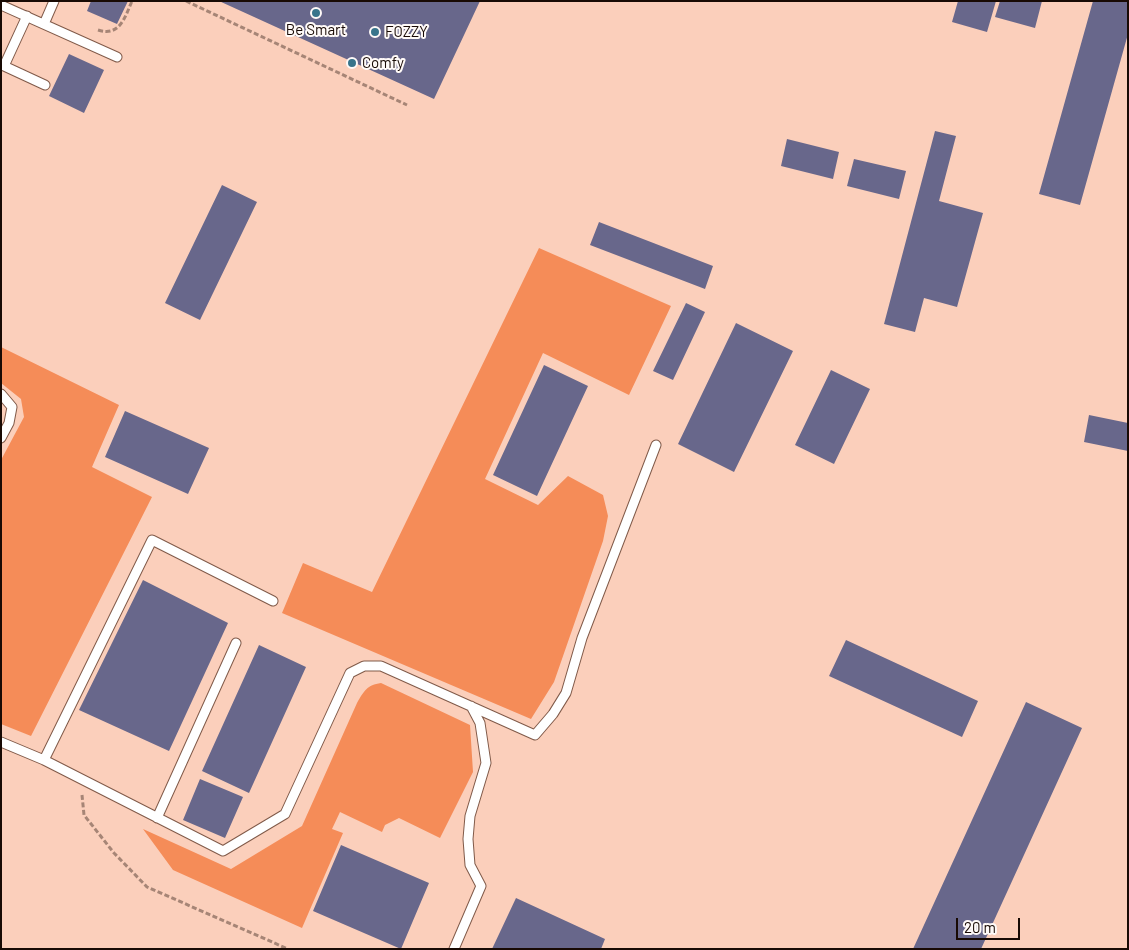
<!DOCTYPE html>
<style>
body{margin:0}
#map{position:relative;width:1129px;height:950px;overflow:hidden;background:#fbcfbb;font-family:Barlow,sans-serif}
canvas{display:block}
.frame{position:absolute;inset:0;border:2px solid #180a04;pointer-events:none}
.scale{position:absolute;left:956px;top:918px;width:64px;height:22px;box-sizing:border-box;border:2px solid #180a04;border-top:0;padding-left:6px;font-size:15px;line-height:18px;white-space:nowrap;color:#180a04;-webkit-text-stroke:4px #fffaf8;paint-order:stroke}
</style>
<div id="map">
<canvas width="1129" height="950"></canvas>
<div class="frame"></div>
<div class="scale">20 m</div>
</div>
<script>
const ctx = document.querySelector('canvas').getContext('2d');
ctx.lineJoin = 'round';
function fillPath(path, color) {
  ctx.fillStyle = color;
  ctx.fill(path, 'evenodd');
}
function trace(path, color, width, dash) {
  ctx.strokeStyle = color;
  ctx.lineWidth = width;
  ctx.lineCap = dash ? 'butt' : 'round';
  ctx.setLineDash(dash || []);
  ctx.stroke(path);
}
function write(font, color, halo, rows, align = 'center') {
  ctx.font = font + ' Barlow,sans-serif';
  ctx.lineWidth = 4;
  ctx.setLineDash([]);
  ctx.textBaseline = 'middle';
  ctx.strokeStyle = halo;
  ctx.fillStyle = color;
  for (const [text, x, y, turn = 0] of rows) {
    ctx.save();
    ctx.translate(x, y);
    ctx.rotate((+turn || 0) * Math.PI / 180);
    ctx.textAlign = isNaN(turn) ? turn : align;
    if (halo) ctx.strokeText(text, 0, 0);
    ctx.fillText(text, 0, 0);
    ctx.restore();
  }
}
fillPath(new Path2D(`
 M539,248L671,306L629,395L543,353L485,479L538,505L568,476L603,495L608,516L603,541L554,682L531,719L282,613L303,563L372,592Z
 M1,347L119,405L92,467L152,497L31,736L1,724V460L24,417L21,399L1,383Z
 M381,683L470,725L473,772L440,838L399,818L385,825L382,832L340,812L332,829L343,833L302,928L173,870L143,829L231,869L302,826L357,703C364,691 367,685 381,683Z`), '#f58c58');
fillPath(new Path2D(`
 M91,1H128L117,24L87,11Z
 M219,1H480L434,99Z
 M958,1H996L987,32L952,22Z
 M1000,1H1042L1035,28L995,17Z
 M1093,1H1128V34L1080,205L1039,194Z
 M69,54L104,70L84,113L49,96Z
 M935,131L956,136L939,201L983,213L957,307L924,298L915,332L884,324Z
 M787,139L839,152L833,179L781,166Z
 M854,159L906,171L899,199L847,186Z
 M222,185L257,202L200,320L165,303Z
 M599,222L713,266L705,289L590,245Z
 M686,303L705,312L673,380L653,371Z
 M736,323L793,351L734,472L678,444Z
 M544,365L588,386L537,496L493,475Z
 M831,370L870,389L834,464L795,445Z
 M125,411L209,448L188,494L105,457Z
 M1089,415L1128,423V451L1084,442Z
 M143,580L228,623L169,751L79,710Z
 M846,640L978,701L962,737L829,676Z
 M259,645L306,667L249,793L202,771Z
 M1026,702L1082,728L981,949H913Z
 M200,779L243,797L225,838L183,820Z
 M341,845L429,883L401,949L313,911Z
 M516,898L605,939L601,949H492Z`), '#68678b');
const lane = new Path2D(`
 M1,5L117,57
 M27,16L4,66L45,85
 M44,24L54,1
 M1,394L12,407L9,423L1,438
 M1,742L44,760L223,851L285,814L350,673L364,666H381L535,735L553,714L566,693L582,638L656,445
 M44,760L152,540L273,601
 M157,818L236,643
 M454,949L481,886L470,865L468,839L470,816L486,763L480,723L471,706`);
trace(lane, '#805a49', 11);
trace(new Path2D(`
 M186,1L407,105
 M98,30C120,37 125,17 132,1
 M82,795L84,815L114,853L147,887L288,949`), '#a68576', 3, [5, 2.5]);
trace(lane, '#fff', 9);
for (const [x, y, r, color] of [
 [316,13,5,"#38748b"],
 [375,32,5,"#38748b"],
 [352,63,5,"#38748b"]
]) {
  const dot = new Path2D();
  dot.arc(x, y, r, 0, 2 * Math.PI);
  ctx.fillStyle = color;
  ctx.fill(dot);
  trace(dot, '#fffaf8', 2);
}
write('15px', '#180a04', '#fffaf8', [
 ["Be Smart",316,30,"center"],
 ["FOZZY",385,32],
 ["Comfy",362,63]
], 'left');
</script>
